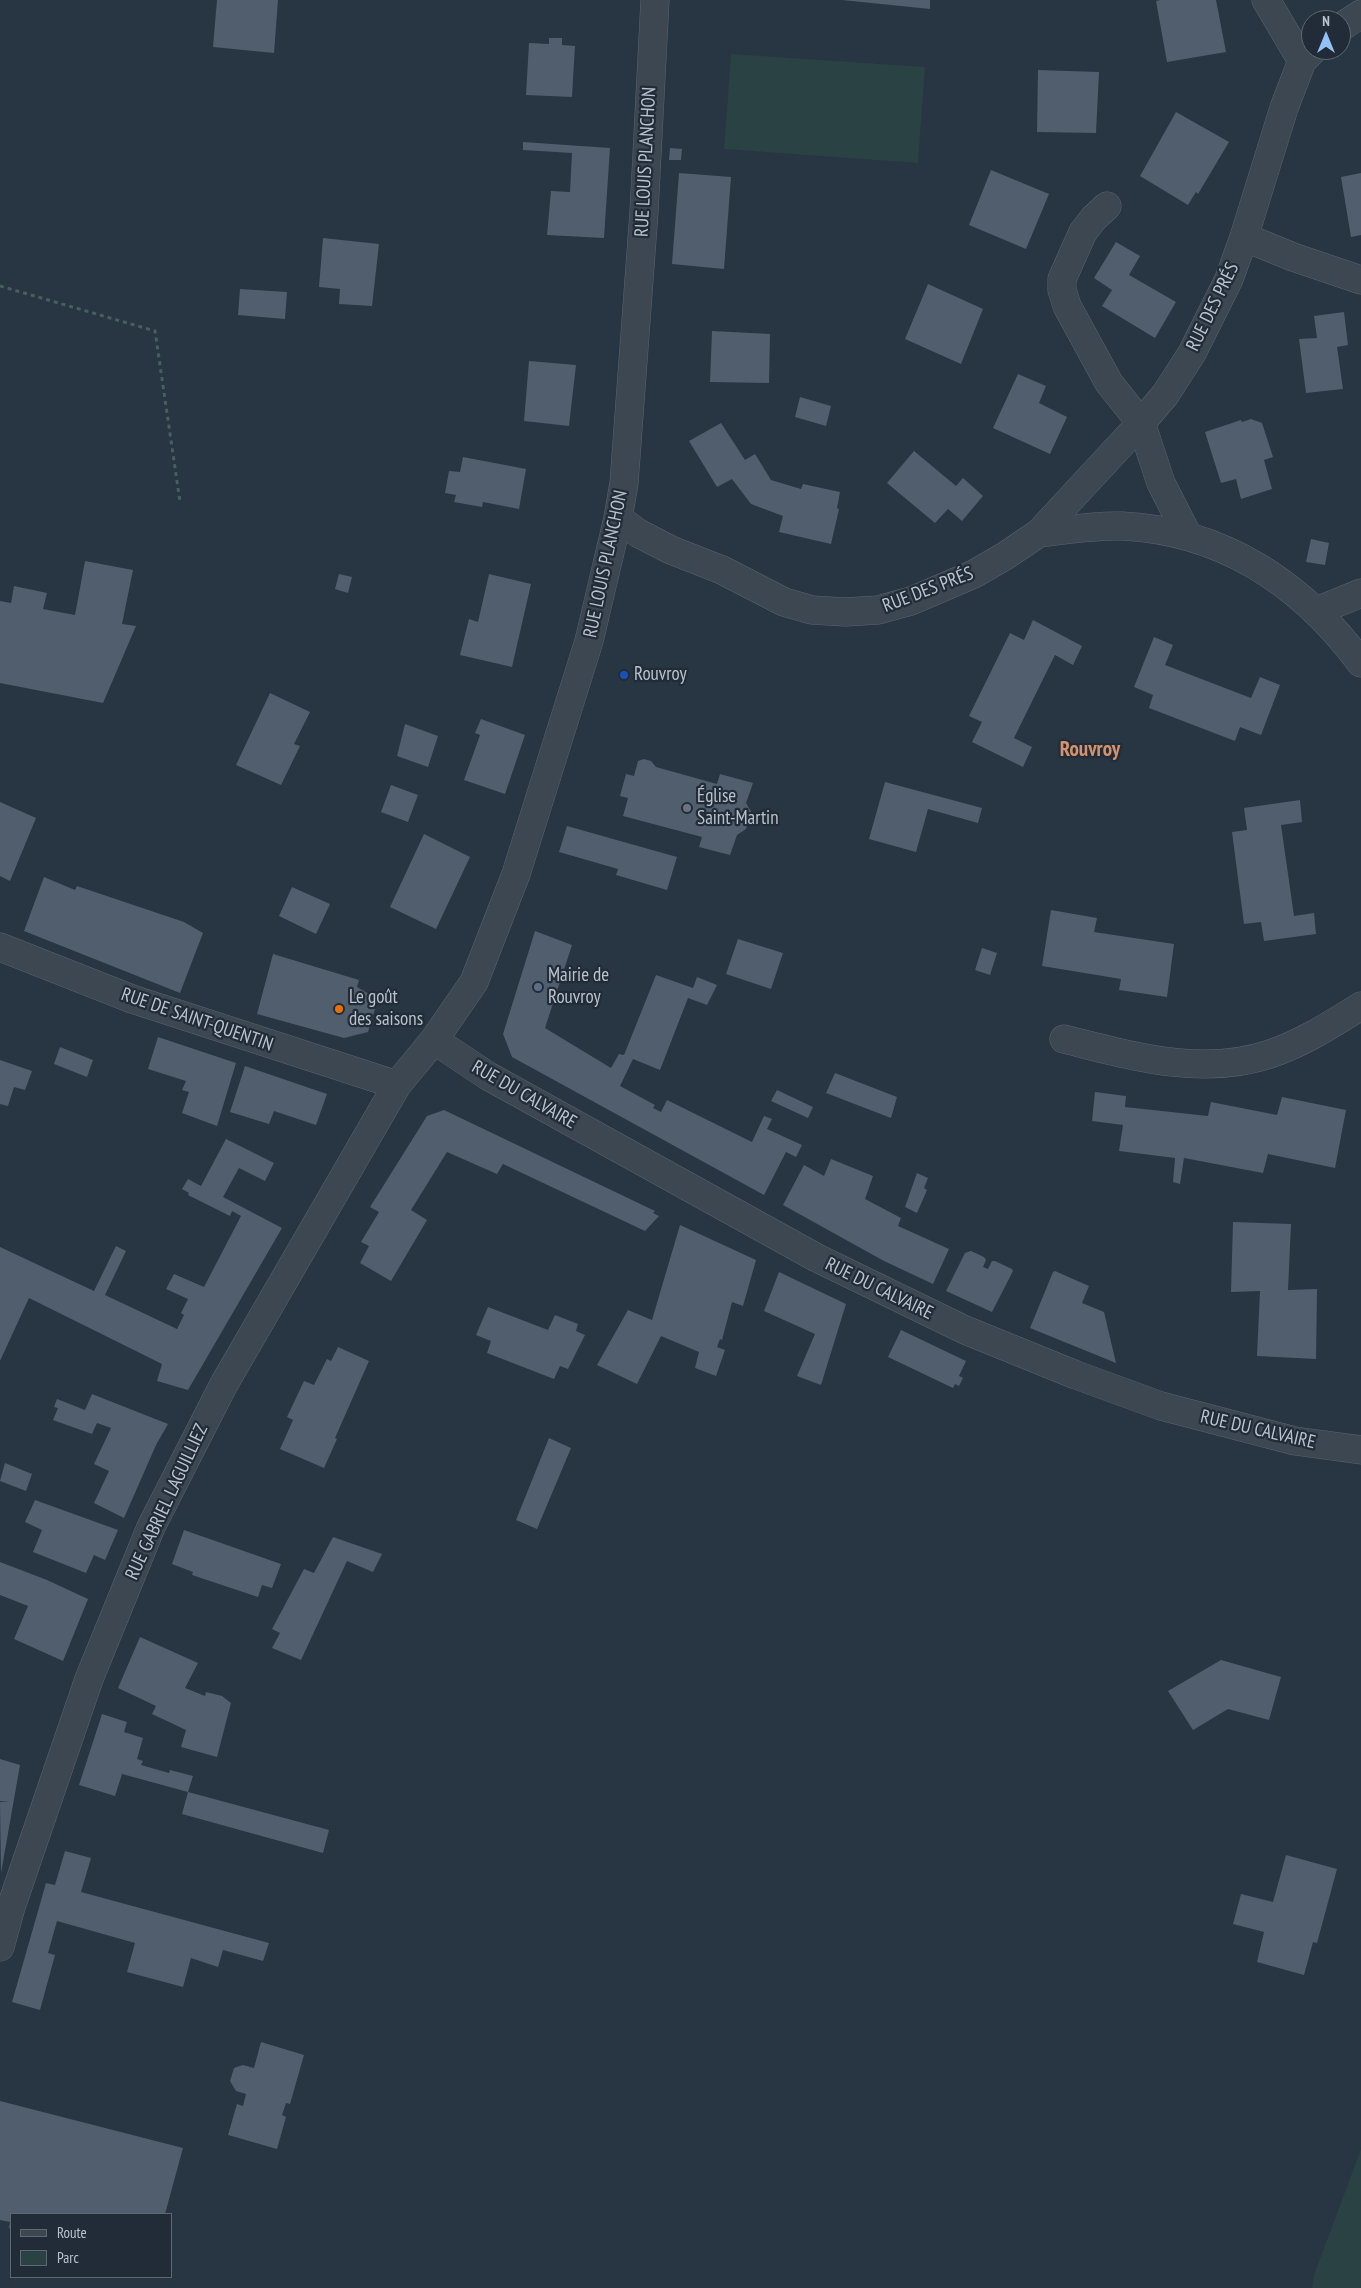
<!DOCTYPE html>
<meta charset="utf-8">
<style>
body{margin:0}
#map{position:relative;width:1361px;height:2288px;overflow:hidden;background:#283542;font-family:"PT Sans Narrow",sans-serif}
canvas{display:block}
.legend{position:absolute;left:10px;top:2213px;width:162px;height:65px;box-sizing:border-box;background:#212c38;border:1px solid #5e6873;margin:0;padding:6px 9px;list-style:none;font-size:15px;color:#b9c2cc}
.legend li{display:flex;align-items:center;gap:10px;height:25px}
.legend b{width:25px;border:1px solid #5e6873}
.north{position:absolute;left:1301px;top:10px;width:50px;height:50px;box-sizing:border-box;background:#212c38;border:1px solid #5e6873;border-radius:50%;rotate:0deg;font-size:14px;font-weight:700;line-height:20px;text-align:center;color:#b9c2cc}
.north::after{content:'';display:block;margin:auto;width:18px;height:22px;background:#95c0f6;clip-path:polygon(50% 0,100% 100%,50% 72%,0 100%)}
</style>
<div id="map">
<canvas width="1361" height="2288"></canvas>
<ul class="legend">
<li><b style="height:6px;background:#3c4752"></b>Route</li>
<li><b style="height:14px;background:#2a4243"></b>Parc</li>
</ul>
<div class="north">N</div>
</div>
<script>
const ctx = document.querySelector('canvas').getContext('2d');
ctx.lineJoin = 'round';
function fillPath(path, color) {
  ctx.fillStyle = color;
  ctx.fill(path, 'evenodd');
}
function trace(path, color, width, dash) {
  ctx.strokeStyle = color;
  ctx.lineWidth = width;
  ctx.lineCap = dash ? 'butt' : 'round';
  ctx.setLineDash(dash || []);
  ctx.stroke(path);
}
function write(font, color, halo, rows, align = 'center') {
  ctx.font = font + ' "PT Sans Narrow",sans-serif';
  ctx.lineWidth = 4.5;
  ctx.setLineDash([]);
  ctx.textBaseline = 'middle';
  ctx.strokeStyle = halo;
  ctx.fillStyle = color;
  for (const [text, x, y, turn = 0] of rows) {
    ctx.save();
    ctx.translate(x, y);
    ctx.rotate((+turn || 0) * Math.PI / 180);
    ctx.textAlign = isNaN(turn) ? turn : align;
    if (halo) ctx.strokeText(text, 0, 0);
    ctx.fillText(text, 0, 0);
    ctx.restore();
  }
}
fillPath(new Path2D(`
 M731,54L925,67L918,163L724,149Z
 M1361,2149V2288H1312L1314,2275Z`), '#2a4243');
fillPath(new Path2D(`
 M217,0H278L274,53L213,47Z
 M842,0H930V9Z
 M1161,0H1216L1226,52L1167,62L1156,1Z
 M549,38H562V45L575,46L572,97L526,95L529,43L549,44Z
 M1038,70L1099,72L1096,133L1037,132Z
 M1176,112L1229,142L1198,194L1196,192L1188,205L1140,176Z
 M523,142L610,148L604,238L547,235L551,191L570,192L572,153L523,150Z
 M670,148L682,149L681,160H669Z
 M991,170L1049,194L1026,249L969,225Z
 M679,173L731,177L724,269L672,264Z
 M1361,173V235L1351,237L1341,177Z
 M323,238L379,244L372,306L339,304L340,289L319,287Z
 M1116,242L1140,256L1129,275L1176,302L1155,338L1102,306L1112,290L1094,278Z
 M928,284L983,309L961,364L905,339Z
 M240,289L287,292L285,319L238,315Z
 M1344,312L1348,345L1337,347L1343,389L1306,393L1299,339L1317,338L1314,316Z
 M712,331L770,334L769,383L710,382Z
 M529,361L576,365L569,426L524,421Z
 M1018,374L1046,386L1039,403L1067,417L1050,454L993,428Z
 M800,397L831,406L826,426L795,417Z
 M1251,419L1262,423L1273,457L1264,460L1272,489L1241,499L1236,479L1221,483L1205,432L1241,420L1242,422Z
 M721,423L745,460L755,454L771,480L801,489L803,484L840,492L837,508L839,509L831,544L779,532L783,516L751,504L732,479L717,487L689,441Z
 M914,451L956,486L963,478L983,496L962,521L948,509L935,523L887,483Z
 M463,457L526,469L519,509L483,502L482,507L454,502L456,495L445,493L449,471L460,472Z
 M1311,539L1329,543L1325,565L1306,562Z
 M85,561L133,570L122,624L136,626L103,703L0,683V601L11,603L14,586L47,593L43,609L75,615Z
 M339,574L352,577L348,593L335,589Z
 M489,574L531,584L512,667L460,655L469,619L478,622Z
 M1033,620L1082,646L1073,665L1055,655L1014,738L1032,747L1023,767L972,742L982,722L969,716L1010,633L1024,640Z
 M1154,637L1173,645L1165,665L1251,698L1260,677L1280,685L1261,735L1240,727L1235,741L1149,708L1153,695L1134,687Z
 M270,693L310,712L294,744L300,746L281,785L236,765Z
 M481,719L525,735L505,794L464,780L480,735L475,733Z
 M405,724L438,736L428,767L397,756Z
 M644,759L651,761L656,767L717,784L720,774L753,783L746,803L752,813L746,829L737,835L730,855L699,847L702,837L623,816L628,798L620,796L626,774L634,776L638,761Z
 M885,782L982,808L978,823L928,809L916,852L869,839Z
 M391,785L418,795L408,822L381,812Z
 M1300,800L1302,822L1281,825L1294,916L1314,913L1316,934L1264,941L1261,922L1244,924L1232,832L1247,830L1244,808Z
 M0,802L36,818L10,881L0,876Z
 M567,826L677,857L667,890L616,875L618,869L559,852Z
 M424,834L470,857L436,929L390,907Z
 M44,877L75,890L77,886L184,922L203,933L180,993L24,931Z
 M292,887L330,904L316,934L279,916Z
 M1051,910L1097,918L1094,932L1174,944L1167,997L1119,990L1121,979L1042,966Z
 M535,931L572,945L545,1028L611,1068L619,1054L624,1055L656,975L693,988L697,977L717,985L707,1005L688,998L660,1070L633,1059L620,1086L655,1105L653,1108L661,1112L667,1100L752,1142L764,1116L772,1119L767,1129L802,1145L796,1157L786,1152L764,1195L512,1057L503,1034Z
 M738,939L783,953L771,989L726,974Z
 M982,948L997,953L990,975L975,970Z
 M273,954L359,980L357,987L378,999L368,1032L344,1038L257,1014Z
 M158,1037L236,1063L217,1126L182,1113L189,1092L182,1090L186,1081L148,1069Z
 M60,1047L93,1060L87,1077L54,1064Z
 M0,1060L32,1071L25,1090L14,1087L8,1106L0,1104Z
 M245,1066L327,1094L316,1125L274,1111L269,1124L230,1112Z
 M835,1073L897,1097L891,1118L826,1093Z
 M777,1090L813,1107L808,1118L771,1101Z
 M1095,1092L1126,1096L1125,1107L1208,1116L1211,1102L1277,1115L1282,1097L1346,1110L1335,1168L1268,1154L1263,1173L1184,1158L1180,1184L1173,1182L1175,1158L1119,1151L1123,1125L1092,1121Z
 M444,1110L655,1211L653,1213L659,1216L645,1231L503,1164L497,1174L447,1152L411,1210L427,1220L391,1281L360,1263L369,1246L361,1242L379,1212L370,1207L427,1116Z
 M226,1139L274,1163L265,1181L239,1168L223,1197L282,1228L188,1390L157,1381L162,1364L29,1298L0,1361V1247L94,1291L116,1246L126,1251L105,1295L177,1329L184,1315L181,1313L188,1299L166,1289L174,1274L204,1287L241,1216L232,1211L230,1216L188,1195L189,1193L182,1189L188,1179L201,1186Z
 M831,1159L873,1176L865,1199L901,1218L898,1226L949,1249L933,1284L884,1261L783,1205L804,1165L824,1176Z
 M917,1173L928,1178L924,1188L927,1190L917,1213L905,1207Z
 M1233,1222L1291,1224L1288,1290L1317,1289L1316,1359L1257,1356L1260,1291L1231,1292Z
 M680,1225L756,1260L743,1306L732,1302L722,1340L720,1339L717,1347L725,1350L716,1376L695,1368L699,1352L661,1336L637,1384L597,1365L628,1310L652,1320Z
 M971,1251L984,1257L986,1260L983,1267L988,1269L992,1261H995L1012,1269L1013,1271L992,1312L946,1291L965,1253Z
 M1055,1271L1089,1286L1082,1303L1104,1312L1116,1363L1030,1328L1053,1272Z
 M779,1272L846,1304L821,1385L797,1376L815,1334L764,1311Z
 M488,1307L548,1330L555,1315L578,1324L576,1331L585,1335L568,1369L560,1366L554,1379L487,1353L491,1341L476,1335Z
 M901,1330L966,1361L959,1376L963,1378L959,1386L955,1384L953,1388L888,1357Z
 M338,1347L369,1361L335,1438L337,1439L324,1468L280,1449L293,1420L287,1417L304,1381L314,1385L327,1359L331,1361Z
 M92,1394L168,1424L156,1445L124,1518L94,1503L109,1471L94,1464L111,1428L97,1423L92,1434L53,1420L58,1408L54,1407L57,1399L85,1410Z
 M549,1438L571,1448L537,1529L516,1520Z
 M5,1463L32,1474L26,1491L0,1481Z
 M35,1500L118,1530L105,1560L94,1555L86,1573L33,1552L42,1530L25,1522Z
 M184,1530L281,1564L272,1588L262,1585L258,1597L192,1575L193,1572L172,1564Z
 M333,1537L382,1554L373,1572L347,1561L301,1660L272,1648L280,1633L272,1629L304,1569L314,1573Z
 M0,1562L47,1580L88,1599L63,1661L14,1639L28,1606L0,1595Z
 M140,1637L198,1663L185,1688L205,1696L206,1692L222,1696L231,1703L217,1757L181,1747L186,1730L152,1714L156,1706L118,1688Z
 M1221,1660L1281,1677L1269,1720L1228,1709L1193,1730L1168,1691Z
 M102,1714L127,1722L124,1732L143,1738L137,1759L143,1761L141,1765L169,1773L170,1770L193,1776L188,1792L122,1774L115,1796L79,1785Z
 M0,1759L20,1765L1,1873L0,1802H9L0,1801Z
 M188,1792L329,1830L323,1853L182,1814Z
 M65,1851L91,1858L81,1892L269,1943L263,1961L223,1950L218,1967L191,1958L183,1987L127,1972L135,1943L57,1921L48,1953L55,1955L40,2010L12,2002L46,1883L55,1885Z
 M1286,1855L1337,1869L1317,1943L1313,1942L1304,1975L1257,1962L1264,1932L1233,1924L1241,1894L1273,1902Z
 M261,2042L304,2055L290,2104L286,2103L282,2115L286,2117L277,2149L228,2135L237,2104L243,2106L246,2094L236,2091L230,2081L234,2068L243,2065L254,2068Z
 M0,2101L183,2148L165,2214H11V2229L9,2228L10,2222L0,2220Z`), '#515e6d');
const minor = new Path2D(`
 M1266,0L1302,61
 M1341,27L1361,14
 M1107,206L1094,218L1083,232L1062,279V290L1067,306L1109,383L1141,423L1161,483L1188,536
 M1244,237L1293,257L1361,280
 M618,518L638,533L671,550L722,570L784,602L812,610L845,612L878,610L911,601L974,574L1005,556L1039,533L1141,423L1165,395L1192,353L1229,279L1244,237L1284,108L1302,61L1313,50
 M1039,533C1066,530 1094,525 1122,526C1223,531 1302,584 1361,663
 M1317,611L1361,593
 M0,947L132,999L397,1085
 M1064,1039C1132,1056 1202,1077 1270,1054C1303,1043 1332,1024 1361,1006
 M434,1040L488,1076L817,1258L965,1330L1076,1375L1161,1406L1295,1441L1361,1450
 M0,1947L11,1907L89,1679L151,1527L224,1384L397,1085L434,1040L474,982L516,874L589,641L618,518L624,483L644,212L655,0`);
trace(minor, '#5a6570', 29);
trace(new Path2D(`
 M0,286L155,331L180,502`), '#485f60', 3, [4, 4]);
trace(minor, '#3c4752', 28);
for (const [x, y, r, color] of [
 [624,675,5,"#1a4fb4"],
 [687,808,5,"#6b7280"],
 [538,987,5,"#5c6f8a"],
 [339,1009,5,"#e8710a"]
]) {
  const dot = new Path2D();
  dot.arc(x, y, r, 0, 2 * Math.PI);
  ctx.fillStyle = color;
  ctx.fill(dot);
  trace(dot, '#212c38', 2);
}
write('19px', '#b9c2cc', '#212c38', [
 ["RUE LOUIS PLANCHON",646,162,-87],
 ["RUE DES PRÉS",1213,307,-64],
 ["RUE LOUIS PLANCHON",606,564,-78],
 ["RUE DES PRÉS",928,590,-21],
 ["RUE DE SAINT-QUENTIN",197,1020,19],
 ["RUE DU CALVAIRE",524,1095,30],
 ["RUE DU CALVAIRE",879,1289,26],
 ["RUE DU CALVAIRE",1258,1430,13],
 ["RUE GABRIEL LAGUILLIEZ",167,1502,-65]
]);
write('19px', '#b9c2cc', '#212c38', [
 ["Rouvroy",634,675],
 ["Église",697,797],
 ["Saint-Martin",697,819],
 ["Mairie de",548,976],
 ["Rouvroy",548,998],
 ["Le goût",349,998],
 ["des saisons",349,1020]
], 'left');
write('bold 21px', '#d4936d', '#212c38', [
 ["Rouvroy",1090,750]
]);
</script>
